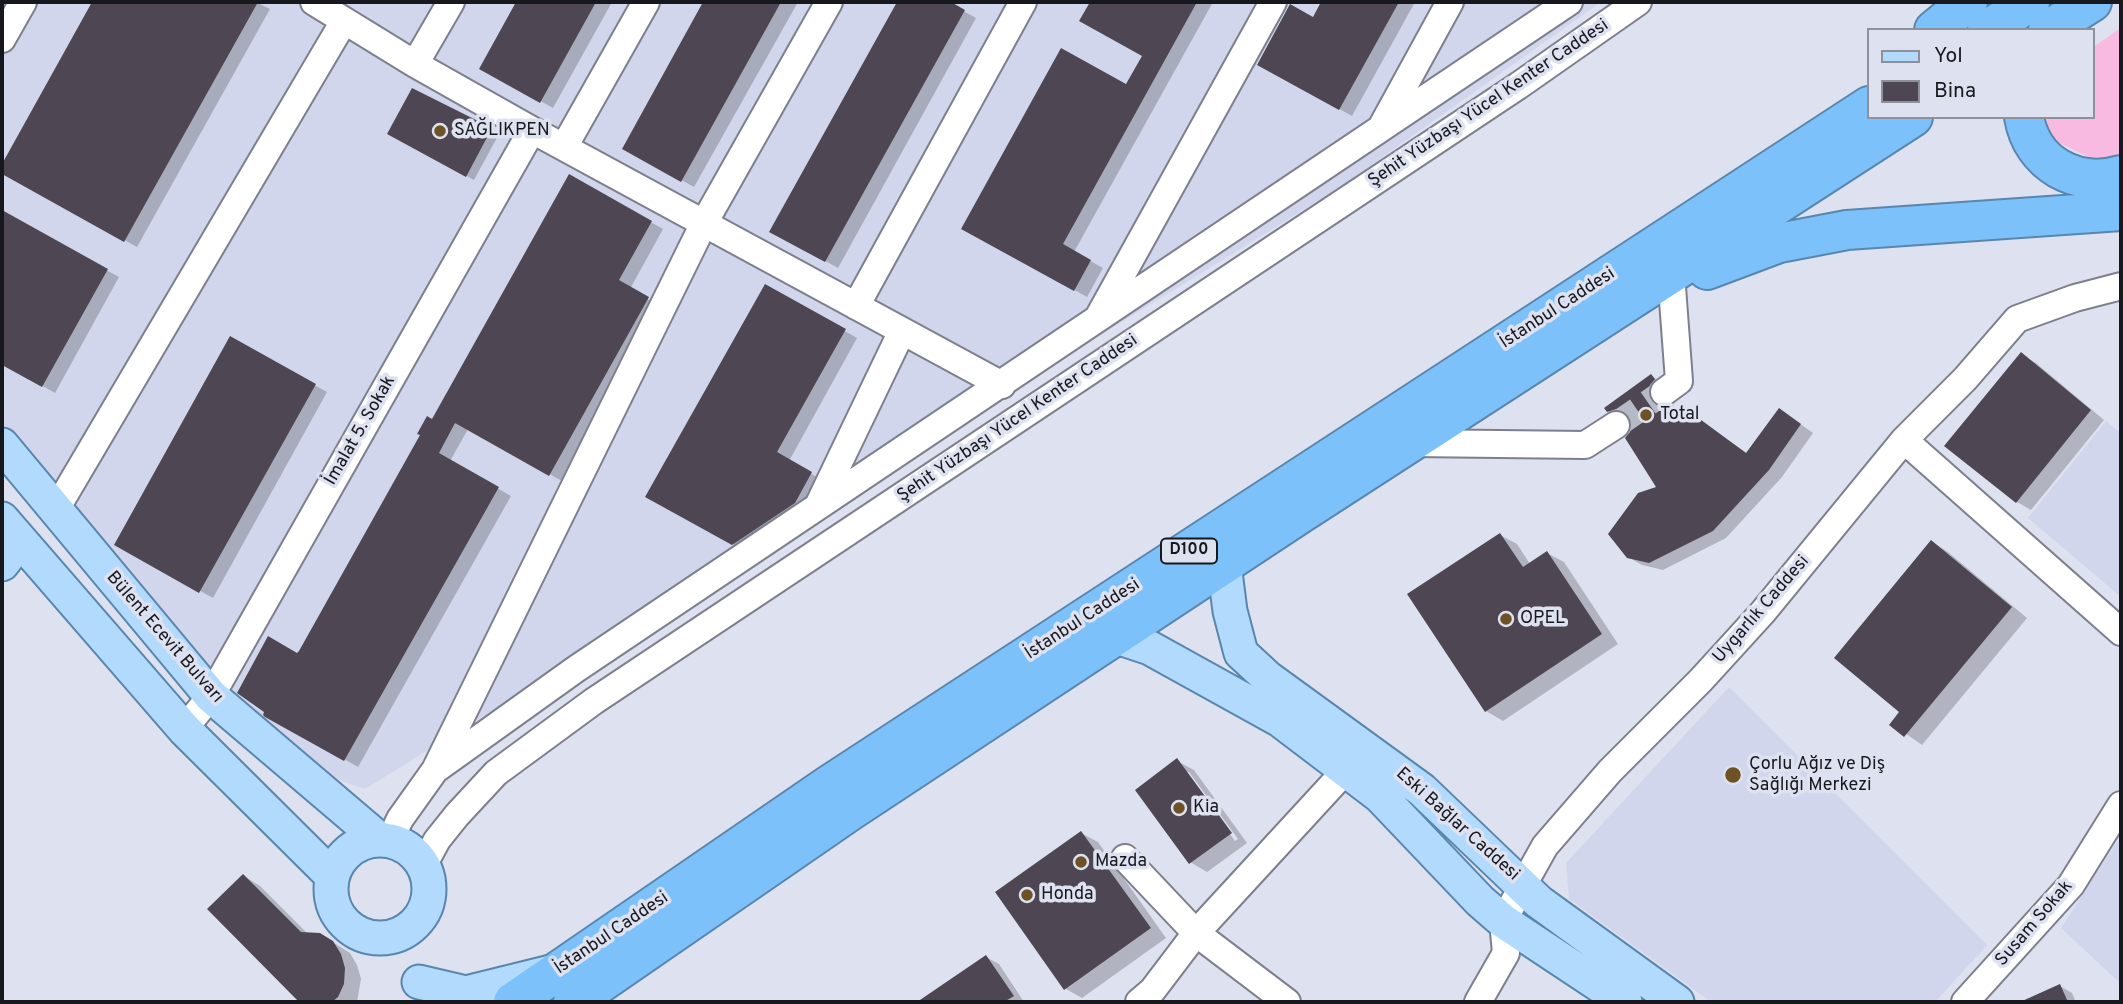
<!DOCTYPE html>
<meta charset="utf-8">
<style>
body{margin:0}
#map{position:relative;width:2123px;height:1004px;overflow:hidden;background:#dee1f0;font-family:Overpass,sans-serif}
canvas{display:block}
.frame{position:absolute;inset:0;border:4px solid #17181d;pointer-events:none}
.legend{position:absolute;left:1867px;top:28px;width:228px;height:91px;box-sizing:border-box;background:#dee1f0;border:2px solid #8e919c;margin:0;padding:9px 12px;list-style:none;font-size:21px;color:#17181d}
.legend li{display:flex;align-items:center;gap:14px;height:35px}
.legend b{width:35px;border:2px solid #8e919c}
</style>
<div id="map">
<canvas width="2123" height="1004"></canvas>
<div class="frame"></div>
<ul class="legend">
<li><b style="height:9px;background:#b1dafd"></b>Yol</li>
<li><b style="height:19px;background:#4e4753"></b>Bina</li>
</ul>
</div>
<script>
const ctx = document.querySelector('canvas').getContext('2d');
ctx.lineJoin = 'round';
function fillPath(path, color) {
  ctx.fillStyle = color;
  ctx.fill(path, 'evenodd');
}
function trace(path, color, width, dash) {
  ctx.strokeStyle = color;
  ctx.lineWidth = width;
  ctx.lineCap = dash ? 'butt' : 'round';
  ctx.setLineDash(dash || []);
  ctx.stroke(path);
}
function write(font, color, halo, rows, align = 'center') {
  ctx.font = font + ' Overpass,sans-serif';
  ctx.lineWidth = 7;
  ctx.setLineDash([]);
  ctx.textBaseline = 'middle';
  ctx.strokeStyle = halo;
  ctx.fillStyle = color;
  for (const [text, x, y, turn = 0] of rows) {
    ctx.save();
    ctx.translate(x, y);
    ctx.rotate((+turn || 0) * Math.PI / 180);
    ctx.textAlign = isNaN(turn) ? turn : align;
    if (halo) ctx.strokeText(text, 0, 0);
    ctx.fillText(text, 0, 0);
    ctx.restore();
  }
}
fillPath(new Path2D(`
 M2,2H1601L1339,188L365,789L315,772L227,726L2,465Z
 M2106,421L2121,433V597L2028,518Z
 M1729,687L1987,945L1935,1002H1711L1569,899L1566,863Z
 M2121,836V984L2061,928Z`), '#d2d6ec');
fillPath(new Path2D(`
 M2121,28V157L2093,159L2053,140L2044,117H2093V47Z`), '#f8bae1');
fillPath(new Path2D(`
 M94,2H256L270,9L137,247L2,172V168Z
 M518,2H612L553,108L481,68Z
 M705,2H798L694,187L624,148Z
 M899,2H947L976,18L838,268L772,231Z
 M1092,2H1213L1074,252L1103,268L1087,297L964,228L1126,87L1144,55L1082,20Z
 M1323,2H1415L1352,116L1259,64L1313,19Z
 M491,130L499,134L474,180L390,133Z
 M570,177L663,229L630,289L660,306L562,481L468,429L450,461L511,496L358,767L266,715L297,655L433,421Z
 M2,212L119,277L55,393L2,363Z
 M766,286L857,338L789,461L824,481L807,510L745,551L647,496Z
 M231,339L327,392L213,598L117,545Z
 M2022,355L2036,363L2104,420L2031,510L2017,502Z
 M1651,376L1664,384L1661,401L1664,410L1673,407L1689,419L1693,416L1748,454L1792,418L1813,433L1782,477L1726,538L1663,570L1642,565L1628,557L1659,488L1631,416L1621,419L1608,411Z
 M1500,535L1517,544L1530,564L1547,553L1564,562L1618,644L1503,721L1486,711Z
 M1932,542L1948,552L2027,618L1922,745L1892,724L1902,712Z
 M1177,761L1194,770L1247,843L1207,872L1190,862ZM1185,772H1189L1238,839L1235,841Z
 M1081,833L1098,842L1166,938L1082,998L1066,989Z
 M244,876L260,886L308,934H320L350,953L357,965L361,979L357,1002H301L209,909Z
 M986,957L999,964L1024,1002H922Z
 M2060,986L2072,993L2076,1002H2024Z`), '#0003');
fillPath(new Path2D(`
 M92,2H258L124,242L2,174V164Z
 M516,2H596L540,103L479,69Z
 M703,2H781L681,182L622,149Z
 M897,2H951L965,10L825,262L769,232Z
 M1090,2H1197L1063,244L1091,260L1074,291L961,229L1061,48L1126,84L1142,56L1079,21Z
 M1321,2H1399L1339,110L1257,65L1290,4L1313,17Z
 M412,88L492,128L466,177L387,134Z
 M569,174L652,221L619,280L649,297L549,476L455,423L439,453L499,487L344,761L265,717L263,715L264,712L237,693L268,636L297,653L299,651L420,435L417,434L427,416L432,419Z
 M2,210L108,269L42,387L2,365Z
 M765,284L846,329L777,452L812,472L795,503L732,545L645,497Z
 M230,336L316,384L199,593L114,545Z
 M2021,352L2091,410L2016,503L1944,446Z
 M1651,374L1655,379L1650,385L1648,393L1652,402L1658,407L1665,408L1673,405L1684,420L1693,414L1746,453L1779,408L1801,424L1769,470L1713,531L1649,563L1627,558L1608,534L1638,493L1656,487L1625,438L1630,432L1632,425L1629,416L1624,411L1616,409L1607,412L1604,408Z
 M1500,533L1523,567L1547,551L1602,634L1485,712L1407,594Z
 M1931,540L2012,607L1904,737L1889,725L1899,712L1834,658Z
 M1177,758L1232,833L1189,864L1135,790Z
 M1081,831L1151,928L1064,990L995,892Z
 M243,874L301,932L320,933L333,941L341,954L345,968L344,984L338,997L332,1002H299L207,909Z
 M986,955L1014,996L1004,1002H917Z
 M2060,984L2068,1002H2020Z`), '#4e4753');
trace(new Path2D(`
 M1616,425L1664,392`), '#b6b9c6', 26, [26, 13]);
const minor = new Path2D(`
 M314,2L415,64L532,130L1002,385
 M2,39L23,2
 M415,64L451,2
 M1382,126L1450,2
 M564,147L646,2
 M856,306L1023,2
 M1099,316L1273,2
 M1664,392L1679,381L1672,287
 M1904,440L2121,632
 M1412,443L1585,445L1616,425
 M818,506L902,331
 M55,511L344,21
 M184,729L211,696L532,130
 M435,770L576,669L1569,2
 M390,840L400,819L435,770L704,223L829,2
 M1125,858L1196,933L1287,1002
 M424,864L437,840L457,815L496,773L594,701L1518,86L1638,2
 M1139,1002L1152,991L1196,933L1347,769
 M1478,1002L1506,953L1503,921L1545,846L1610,771L1701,680L1763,612L1904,440L1965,379L2017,319L2075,298L2121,286
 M1965,1002L2071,885L2121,805`);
const major = new Path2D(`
 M2,445L211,696L379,839
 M2,519L184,729L332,876
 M2,564L20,541
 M1224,564L1230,611L1241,653L1268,678L1422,790L1539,902L1677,1002
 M1114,636L1150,648L1280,720L1380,796L1480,901L1503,921L1625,1002
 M331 889a49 49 0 1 1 98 0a49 49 0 1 1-98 0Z
 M419,982L466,993L551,972`);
const highway = new Path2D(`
 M1934,30L1968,2
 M1987,30L2030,2
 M2048,30L2092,2
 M2024,117C2032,164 2076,188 2121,175
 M1707,270L1779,243L1847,230L2121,211
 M513,1002L829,785L1869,106
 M573,1002L850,811L1300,514L1913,117`);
trace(minor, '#7d7f8d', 30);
trace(major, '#5986ad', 37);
trace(highway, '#5986ad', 42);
trace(minor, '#fff', 26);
trace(major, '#b1dafd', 33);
trace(highway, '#7dc1fb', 38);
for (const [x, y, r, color] of [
 [440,131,7,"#6e5225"],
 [1646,415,7,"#6e5225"],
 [1506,619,7,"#6e5225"],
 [1733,775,9,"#6e5225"],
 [1179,808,7,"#6e5225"],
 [1081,862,7,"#6e5225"],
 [1027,895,7,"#6e5225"]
]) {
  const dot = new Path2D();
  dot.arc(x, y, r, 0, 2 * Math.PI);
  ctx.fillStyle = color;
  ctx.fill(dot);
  trace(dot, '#dee1f0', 2.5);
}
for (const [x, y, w] of [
 [1189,551,56]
]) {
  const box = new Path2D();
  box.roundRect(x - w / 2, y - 12.5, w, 25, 5);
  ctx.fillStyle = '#dee1f0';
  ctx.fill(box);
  trace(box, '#17181d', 2);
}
write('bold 16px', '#17181d', null, [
 ["D100",1189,551]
]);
write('18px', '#17181d', '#dee1f0', [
 ["Şehit Yüzbaşı Yücel Kenter Caddesi",1489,104,-34],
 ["İstanbul Caddesi",1558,309,-33],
 ["Şehit Yüzbaşı Yücel Kenter Caddesi",1018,419,-34],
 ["İmalat 5. Sokak",361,431,-60],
 ["Uygarlık Caddesi",1762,610,-49],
 ["İstanbul Caddesi",1083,620,-33],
 ["Bülent Ecevit Bulvarı",164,638,49],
 ["Eski Bağlar Caddesi",1457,825,42],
 ["Susam Sokak",2035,924,-49],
 ["İstanbul Caddesi",612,934,-34]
]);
write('18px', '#17181d', '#dee1f0', [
 ["SAĞLIKPEN",454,131],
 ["Total",1660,415],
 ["OPEL",1520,619],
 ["Çorlu Ağız ve Diş",1749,765],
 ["Sağlığı Merkezi",1749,786],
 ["Kia",1193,808],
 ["Mazda",1095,862],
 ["Honda",1041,895]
], 'left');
</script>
